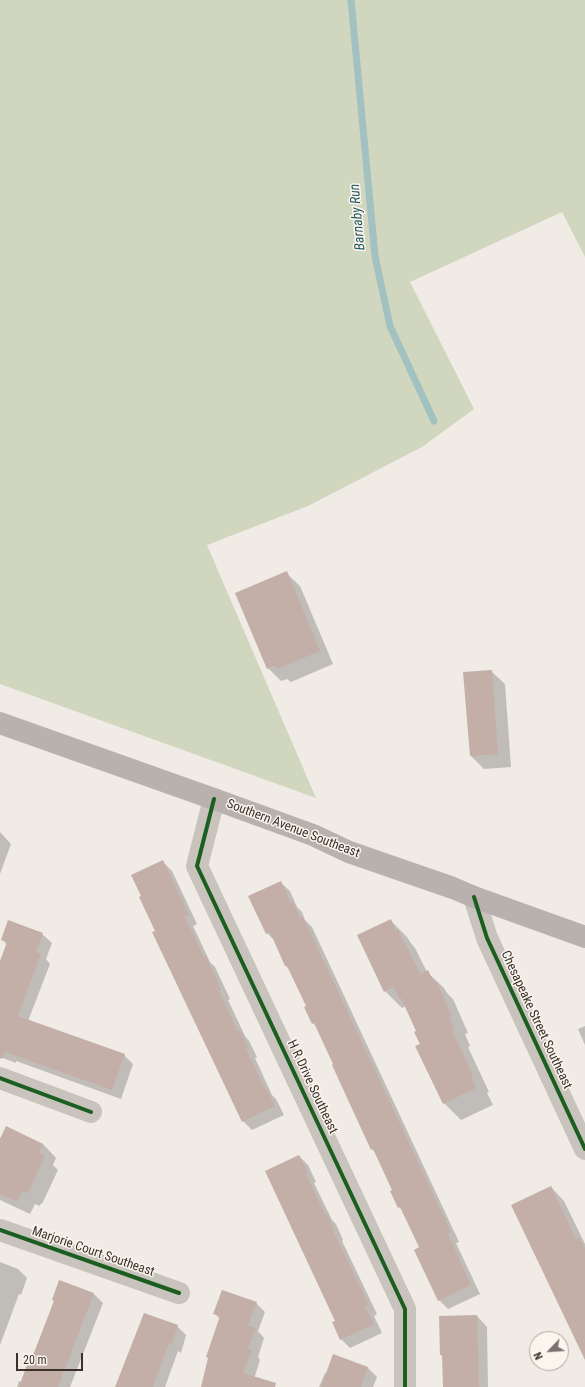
<!DOCTYPE html>
<style>
body{margin:0}
#map{position:relative;width:585px;height:1387px;overflow:hidden;background:#f0ebe5;font-family:"Roboto Condensed",sans-serif}
canvas{display:block}
.north{position:absolute;left:529px;top:1331px;width:40px;height:40px;box-sizing:border-box;background:#fbf5ee;border:1px solid #aea6a0;border-radius:50%;rotate:245deg;font-size:11px;font-weight:700;line-height:16px;text-align:center;color:#3b302b}
.north::after{content:'';display:block;margin:auto;width:14px;height:18px;background:#7a716c;clip-path:polygon(50% 0,100% 100%,50% 72%,0 100%)}
.scale{position:absolute;left:16px;top:1353px;width:67px;height:18px;box-sizing:border-box;border:2px solid #3b302b;border-top:0;padding-left:5px;font-size:12px;line-height:14px;white-space:nowrap;color:#3b302b;-webkit-text-stroke:3px #fbf5ee;paint-order:stroke}
</style>
<div id="map">
<canvas width="585" height="1387"></canvas>
<div class="north">N</div>
<div class="scale">20 m</div>
</div>
<script>
const ctx = document.querySelector('canvas').getContext('2d');
ctx.lineJoin = 'round';
function fillPath(path, color) {
  ctx.fillStyle = color;
  ctx.fill(path, 'evenodd');
}
function trace(path, color, width, dash) {
  ctx.strokeStyle = color;
  ctx.lineWidth = width;
  ctx.lineCap = dash ? 'butt' : 'round';
  ctx.setLineDash(dash || []);
  ctx.stroke(path);
}
function write(font, color, halo, rows, align = 'center') {
  ctx.font = font + ' "Roboto Condensed",sans-serif';
  ctx.lineWidth = 3;
  ctx.setLineDash([]);
  ctx.textBaseline = 'middle';
  ctx.strokeStyle = halo;
  ctx.fillStyle = color;
  for (const [text, x, y, turn = 0] of rows) {
    ctx.save();
    ctx.translate(x, y);
    ctx.rotate((+turn || 0) * Math.PI / 180);
    ctx.textAlign = isNaN(turn) ? turn : align;
    if (halo) ctx.strokeText(text, 0, 0);
    ctx.fillText(text, 0, 0);
    ctx.restore();
  }
}
fillPath(new Path2D(`
 M0,0H585V257L562,212L410,282L474,409L422,447L308,506L207,545L316,798L0,684Z`), '#d1d6bf');
fillPath(new Path2D(`
 M286,573L300,586L333,664L291,682L287,679L281,681L268,668Z
 M491,671L505,684L511,767L484,769L471,756Z
 M0,832L11,844L0,874Z
 M163,862L172,871L197,924L193,926L210,962L215,967L230,999L228,1000L245,1036L249,1041L257,1057L255,1058L272,1095L276,1099L284,1115L252,1130L243,1121L156,931Z
 M280,882L290,891L297,907L302,912L305,920L312,927L459,1242L456,1243L480,1294L448,1309L439,1300L420,1248L403,1211L399,1207L393,1190L376,1153L372,1149L317,1027L313,1023L307,1007L290,970L286,966L275,941L267,933Z
 M390,920L407,937L410,942L415,948L427,972L444,988L447,993L453,999L468,1033L465,1034L470,1046L468,1047L489,1092L487,1093L493,1105L461,1120L444,1103L417,1032L406,1006L402,1008L385,991Z
 M42,934L52,943L46,959L50,964L28,1021L124,1055L133,1064L121,1099L16,1061V1063L0,1057V963L7,945L2,939Z
 M585,1026V1045L578,1029Z
 M7,1128L43,1144L56,1158L53,1165L58,1170L42,1204L41,1203L40,1206L35,1204L30,1214L0,1200V1137L2,1138Z
 M299,1156L308,1165L316,1182L314,1183L332,1220L336,1224L343,1240L342,1241L377,1314L374,1316L382,1333L350,1348L341,1339Z
 M551,1187L564,1201L585,1244V1360Z
 M0,1262L18,1269L27,1278L21,1295L19,1294L0,1345Z
 M60,1281L94,1294L103,1303L70,1387H17L19,1381L22,1382L31,1364L54,1301Z
 M256,1303L265,1312L258,1331L264,1338L258,1357L260,1360L253,1382V1387H202L220,1319L214,1313Z
 M477,1316L487,1327L488,1387H444L443,1357L441,1355Z
 M177,1326L186,1335L181,1353L178,1351L165,1387H116Z
 M334,1355L368,1368L377,1377L373,1387H319L325,1373H327Z`), '#0003');
trace(new Path2D(`
 M351,0L375,256L390,326L434,421`), '#a1c2c1', 7);
fillPath(new Path2D(`
 M287,571L320,651L277,669L275,665L267,669L235,593Z
 M492,670L498,754L470,756L463,672Z
 M163,860L189,915L185,917L204,957L206,956L221,990L219,991L238,1032L240,1030L248,1048L246,1049L265,1089H267L275,1106L242,1122L152,932L155,931L139,897L141,896L131,875Z
 M281,881L291,903L293,902L300,918L303,917L451,1232L448,1234L471,1285L438,1301L414,1250L419,1247L400,1207L398,1208L390,1191L392,1190L373,1149L371,1150L332,1065L333,1064L314,1023L312,1024L304,1007L306,1006L287,966H285L270,932L266,934L248,896Z
 M391,919L396,931L398,930L420,974L428,970L434,982L436,981L452,1016L449,1017L454,1029L452,1030L473,1075L471,1076L476,1088L443,1104L415,1046L420,1044L414,1032L416,1031L401,998L399,999L394,987L384,992L357,935Z
 M8,920L43,933L36,952L41,954L18,1016L125,1054L112,1090L5,1052L2,1059L0,1058V961L7,942L1,940Z
 M6,1126L43,1144L39,1153L45,1156L29,1191H28L26,1193L22,1191L17,1201L0,1194V1139Z
 M299,1155L308,1173L306,1174L325,1214H327L335,1231H333L369,1305L365,1306L374,1324L340,1340L332,1322L335,1321L265,1171Z
 M551,1186L576,1239L579,1237L585,1249V1360L511,1205Z
 M59,1280L94,1293L58,1387H19L28,1362L30,1363L54,1301L52,1300Z
 M222,1290L257,1302L248,1325L256,1328L248,1349L252,1350L243,1373L276,1383L275,1387H201L208,1358L206,1357L220,1316L213,1314Z
 M144,1313L178,1325L172,1344L169,1343L153,1387H115Z
 M477,1315L479,1387H443L442,1355H440L439,1316Z
 M333,1354L368,1367L361,1387H321Z`), '#c3afa7');
trace(new Path2D(`
 M214,799L197,866L405,1309V1387
 M474,897L487,938L585,1149
 M0,1078L91,1112
 M0,1230L179,1293`), '#c9c3be', 22);
trace(new Path2D(`
 M0,723L214,799L313,835L349,852L453,888L474,897L585,937`), '#b8b1ad', 22);
trace(new Path2D(`
 M214,799L197,866L405,1309V1387
 M474,897L487,938L585,1149
 M0,1078L91,1112
 M0,1230L179,1293`), '#1b5e20', 4);
write('13px', '#3b302b', '#fbf5ee', [
 ["Southern Avenue Southeast",293,829,21],
 ["Chesapeake Street Southeast",536,1020,65],
 ["H R Drive Southeast",312,1087,65],
 ["Marjorie Court Southeast",93,1252,19]
]);
write('italic 14px', '#1f5a5e', '#fbf5ee', [
 ["Barnaby Run",358,217,-95]
]);
</script>
